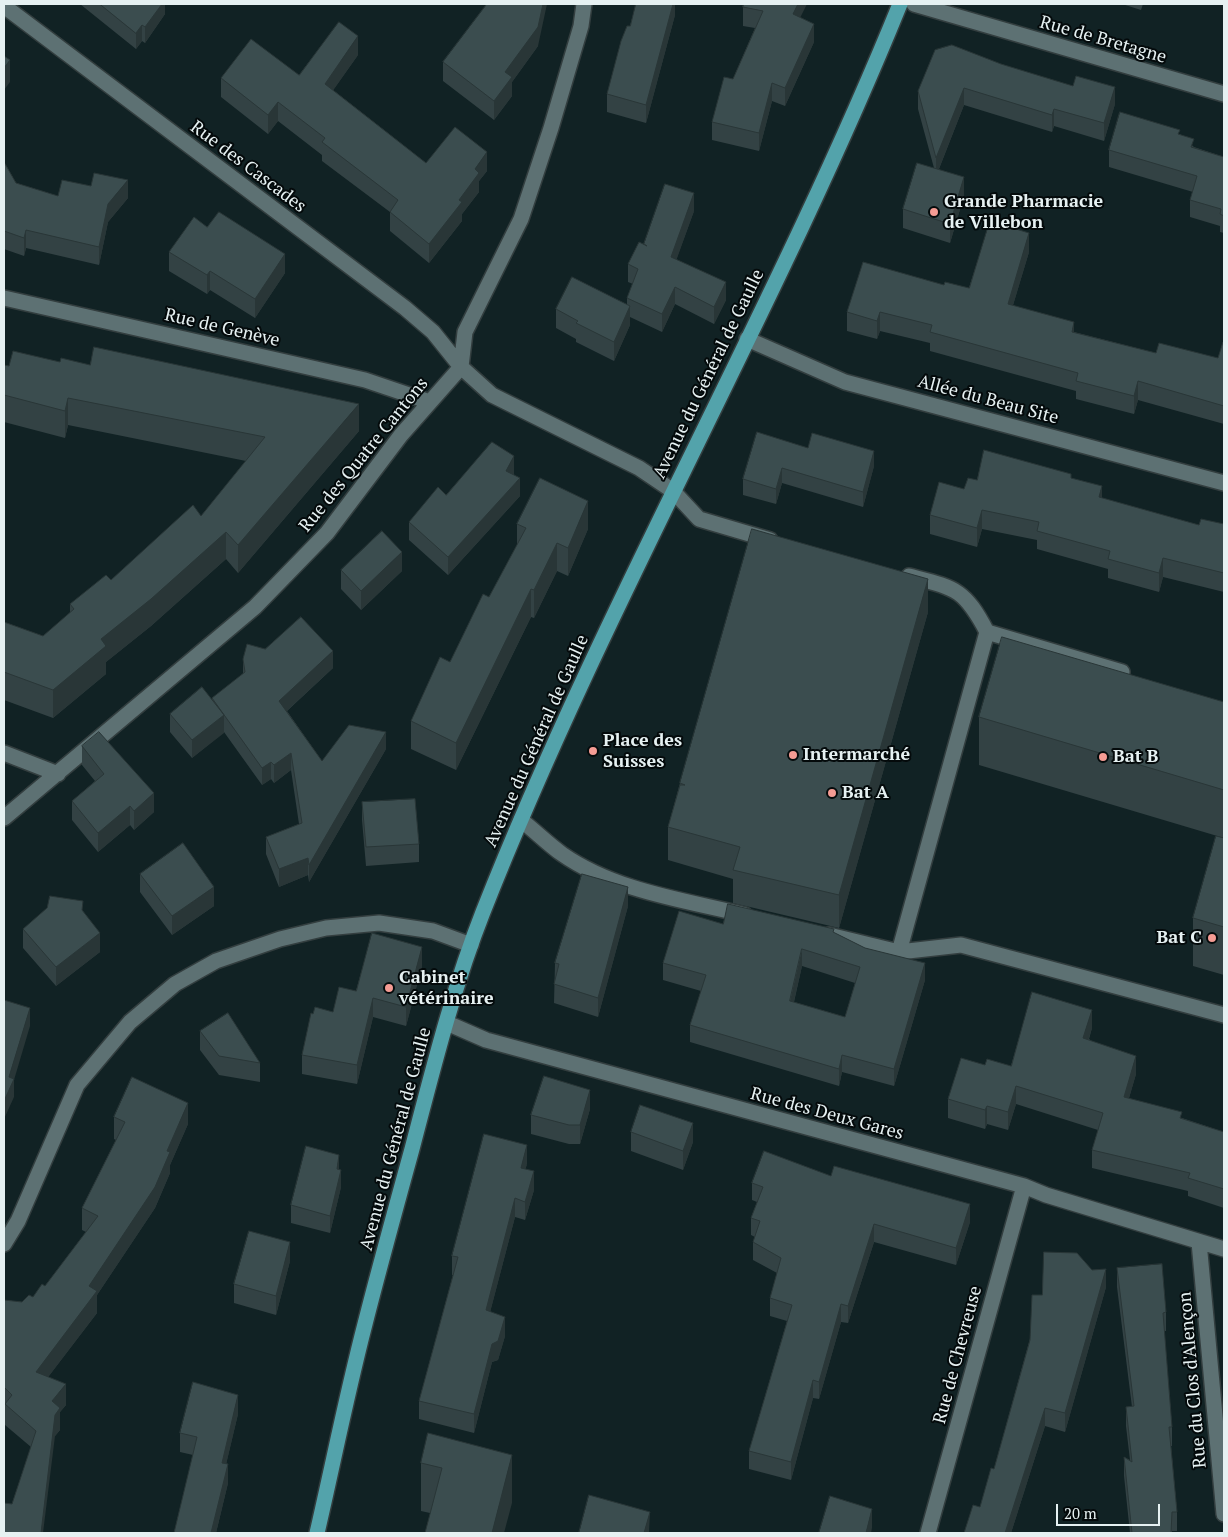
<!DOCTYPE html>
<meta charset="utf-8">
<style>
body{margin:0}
#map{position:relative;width:1228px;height:1537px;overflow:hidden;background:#112224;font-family:"PT Serif",serif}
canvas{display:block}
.frame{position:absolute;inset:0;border:5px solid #e6f1f2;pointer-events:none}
.scale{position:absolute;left:1056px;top:1504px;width:104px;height:22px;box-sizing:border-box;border:2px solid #e6f1f2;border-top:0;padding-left:6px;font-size:15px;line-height:18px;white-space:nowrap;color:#e6f1f2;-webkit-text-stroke:4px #040a0b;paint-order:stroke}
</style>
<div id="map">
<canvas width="1228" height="1537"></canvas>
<div class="frame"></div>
<div class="scale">20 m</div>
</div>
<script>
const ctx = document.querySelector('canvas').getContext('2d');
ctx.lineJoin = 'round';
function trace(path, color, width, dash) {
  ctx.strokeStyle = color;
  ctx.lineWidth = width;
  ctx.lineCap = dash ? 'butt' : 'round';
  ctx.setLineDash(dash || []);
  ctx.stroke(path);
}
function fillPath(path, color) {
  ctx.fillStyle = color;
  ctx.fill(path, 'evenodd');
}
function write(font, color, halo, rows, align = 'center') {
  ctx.font = font + ' "PT Serif",serif';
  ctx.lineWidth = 4;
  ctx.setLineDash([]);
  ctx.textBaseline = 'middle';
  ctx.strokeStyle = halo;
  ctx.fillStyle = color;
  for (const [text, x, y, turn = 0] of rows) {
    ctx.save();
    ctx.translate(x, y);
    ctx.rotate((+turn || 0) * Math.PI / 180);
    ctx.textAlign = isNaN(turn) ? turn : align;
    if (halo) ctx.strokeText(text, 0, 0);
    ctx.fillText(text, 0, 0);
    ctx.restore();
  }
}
const minor = new Path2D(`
 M914,4L1224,94
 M4,6L405,308L433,332L461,367L492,395L639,468L673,491L699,519L770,540
 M4,298L365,380L430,402
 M747,339L845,382L1224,483
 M987,632L1122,672
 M4,753L58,774
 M4,818L255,607L327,533L401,435L461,367L465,332L521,219L551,128L581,26L584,4
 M521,820C535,831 548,844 562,854C615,891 684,900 745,915
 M829,935L899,952L987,632C964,588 955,588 909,576
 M899,952L961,945L1224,1015
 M447,1023L486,1040L1024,1186L1046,1195L1224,1249
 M1199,1242L1224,1514
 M4,1244L18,1221L77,1085L130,1022L175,984L216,961L280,939L326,928L379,923L433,931L471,945
 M928,1533L1024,1186`);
const major = new Path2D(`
 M317,1533C333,1464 347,1393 365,1324C380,1265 396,1207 412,1149C433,1069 453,988 483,912C605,602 775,312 900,4`);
trace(minor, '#333e3f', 18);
trace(major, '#333e3f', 18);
trace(minor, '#5d7173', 15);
trace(major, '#53a3ab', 15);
fillPath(new Path2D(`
 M80,4H165V14L145,43L142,41L136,49Z
 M675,4V15L646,123L607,112V94L630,26Z
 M1122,4H1143L1141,10Z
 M743,7L800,17L814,42L785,106L772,101L759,151L712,140V122L733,79L755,28L743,26Z
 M538,46L512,82V96L494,120L443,81V62Z
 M358,55L333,90L426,163L487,171L479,181V192L462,214V221L429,263L390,231V212L322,161V155L278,121L268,134L221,97V78L299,75Z
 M1001,64L1115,104L1104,141L1054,126L1052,132L964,105L939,169L964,196L950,243L903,228V209L934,168L918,109V91Z
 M1180,134L1194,147L1224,157V233L1220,232V226L1190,217V200L1193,192L1109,167V150Z
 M4,162L16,183L58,196L128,198L108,222L99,265L26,248L24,256L4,249Z
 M694,211L676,260L726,300L714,324L675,304L662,332L630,317V325L614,361L576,342V339L556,328V309L627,304V298L633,284L628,282V264L644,245V244Z
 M207,227L285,273L255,318L210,290L207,294L169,271V252Z
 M1029,252L1013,305L1074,332L1156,353L1218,358L1224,342V424L1138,400L1134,414L1076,399V391L930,351V343L880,331L877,339L847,331V312L944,285L969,288Z
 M4,365L359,431L238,573L226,559L151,626L106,662V674L53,718L4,700V622L43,636L70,613V604L111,580L201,516L246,461L68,425L65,438L4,422Z
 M808,448L874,466L863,507L782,483L776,504L743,495V479Z
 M514,474L520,496L448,575L409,540V522L446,495Z
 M1071,479L1102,498L1199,525L1224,524V592L1163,577L1159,592L1108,578V569L1037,549V540L982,529L977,547L930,534V515L964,489L977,480Z
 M517,524L588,529L568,576L557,571L534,618L531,617L456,770L411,749V721L450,662L489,597L517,545Z
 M341,570L402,571L361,610L341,589Z
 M928,612L839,928L733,903V879L668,860V827L680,783Z
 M243,659L333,668L287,711L322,761L386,749L309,882L308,875L279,887L266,854V837L299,824L291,770L274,783L271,779L262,785L224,732L192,758L170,732V714L212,700V698L243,674Z
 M1224,702V838L979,765V717Z
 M82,746L154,812L134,830L130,825L98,852L72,820V801L95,781L82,765Z
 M362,802L419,844V862L366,866L362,820Z
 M1224,838V975L1193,966V918Z
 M140,874L214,906L172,935L140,892Z
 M628,906L598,1017L554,1003L555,963Z
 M83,912L100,952L56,986L23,948V929Z
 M723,924L834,933L925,980L894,1086L842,1072L839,1086L690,1042V1025L701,991L663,980V963ZM802,966L855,983L845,1017L794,1002Z
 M422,966L406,1026L373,1017L357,1084L302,1074V1055L313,1014L333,1012L356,991Z
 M1092,1028L1089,1039L1136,1074L1129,1098L1182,1118L1224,1132V1208L1188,1196V1191L1092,1168V1150L1098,1130L1016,1104L1008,1130L987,1124L985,1129L948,1118V1099L985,1065L1011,1066Z
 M200,1031L260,1063V1082L219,1075L200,1050Z
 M590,1109L580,1144H569L531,1134V1115Z
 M114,1117L188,1124L170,1165V1173L155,1208L97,1295V1313L48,1377L66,1405L60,1412V1430L55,1436L12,1504L31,1447L5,1425V1410L4,1409V1300L22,1302L33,1297L45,1286L86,1232L82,1230V1208L116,1140L114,1139Z
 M631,1132L693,1142L683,1170L631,1151Z
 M527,1164L525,1169L534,1190L525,1220L515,1217L490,1312L505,1336L498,1360L492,1362L474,1433L419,1419V1401L453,1275H452V1256Z
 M339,1169L341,1187L330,1233L291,1223V1205Z
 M831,1176L970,1222L956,1265L874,1242L848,1323L841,1322L819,1399L813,1398L791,1480L749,1469V1451L787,1321L770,1316V1298L777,1273L753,1260V1242L755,1237L751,1235V1218L757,1202L752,1200V1183Z
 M290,1261L276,1315L234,1303V1284Z
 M1117,1268L1166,1312V1331H1164L1172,1427V1446H1171L1177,1512V1531H1172V1533H1130L1124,1476V1457L1130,1460L1126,1426V1407H1132L1117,1287Z
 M1106,1287L1065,1432L1045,1426L1011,1533H964L980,1507L994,1469L1042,1295Z
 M238,1414L226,1464L228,1483L216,1533H174L193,1455L180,1452V1433Z
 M428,1433L512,1503L430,1513L421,1511V1463Z`), '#334244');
fillPath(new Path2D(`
 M162,4H165V14L145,43V27Z
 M543,4H547L538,46L512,82V96L494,120V101L505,72Z
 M673,4H675V15L646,123V105Z
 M798,4H807L793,32V14Z
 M814,24V42L785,106V88Z
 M142,25V41L136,49V33Z
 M358,36V55L325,102V84Z
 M10,60V82L4,90V68Z
 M772,83V101L759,151V133Z
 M1115,87V104L1104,141V123Z
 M964,88V105L936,176V158Z
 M278,102V121L268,134V115Z
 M1054,109V126L1052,132V115Z
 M487,152V171L479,181V192L462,214V221L429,263V244L459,200L475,169Z
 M964,177V196L950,243V224Z
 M128,180V198L108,222L99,265V247L108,204Z
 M694,193V211L671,275V257Z
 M26,230V248L24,256V238Z
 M1029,233V252L1008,322V304Z
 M285,254V273L255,318V299Z
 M210,271V290L207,294V275Z
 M726,282V300L714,324V307Z
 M675,287V304L662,332V314Z
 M630,306V325L614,361V342Z
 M880,312V331L877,339V321Z
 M1074,322V340L1072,332Z
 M1138,381V400L1134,414V396Z
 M68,398V425L65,438V411Z
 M359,404V431L238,573V545Z
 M874,451V466L863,507V492Z
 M514,456V474L506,490V471Z
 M782,468V483L776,504V489Z
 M520,478V496L448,575V557Z
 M1102,486V505L1099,497Z
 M588,501V529L568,576V548Z
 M982,510V529L977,547V528Z
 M226,532V559L151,626L106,662V674L53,718V690L101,639Z
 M557,543V571L534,618V590Z
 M402,552V571L361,610V591Z
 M1163,558V577L1159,592V573Z
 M928,579V612L839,928V895Z
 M531,589V617L456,770V743Z
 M333,651V668L279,718V701Z
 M224,715V733L192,758V740Z
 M386,732V749L309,882V865Z
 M291,753V770L274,783V765Z
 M271,762V779L262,785V768Z
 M154,793V812L134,830V811Z
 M130,806V825L98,852V833Z
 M308,858V875L279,887V869Z
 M214,887V906L172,935V916Z
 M628,887V906L598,1017V998Z
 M100,933V952L56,986V967Z
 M422,947V966L406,1026V1007Z
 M802,949V966L790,1018V1001Z
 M925,963V980L894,1086V1069Z
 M373,998V1017L357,1084V1065Z
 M30,1008V1026L14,1080V1097L4,1119V1101L9,1077Z
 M1092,1010V1028L1083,1056V1038Z
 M842,1055V1072L839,1086V1069Z
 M1136,1056V1074L1124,1115V1097Z
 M1016,1086V1104L1008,1130V1112Z
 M590,1090V1109L580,1144V1125Z
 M188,1103V1124L170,1165V1173L155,1208L97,1295V1313L36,1393V1372L89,1286L167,1151Z
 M987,1106V1124L985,1129V1110Z
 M693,1123V1142L683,1170V1151Z
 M527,1145V1164L521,1187V1168Z
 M339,1155V1172L341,1170V1187L330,1233V1216Z
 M534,1171V1190L525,1220V1202Z
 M515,1198V1217L486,1328V1310Z
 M970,1204V1222L956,1265V1248Z
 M874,1224V1242L848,1323V1306Z
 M290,1242V1261L276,1315V1296Z
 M1106,1269V1287L1065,1432V1413Z
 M841,1304V1322L819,1399V1382Z
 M505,1317V1336L498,1360L492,1362L474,1433V1414L492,1344Z
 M813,1380V1398L791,1480V1462Z
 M66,1384V1405L60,1412V1430L55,1436L43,1533H41L52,1401Z
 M238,1395V1414L222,1482V1463Z
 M1045,1408V1426L1011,1533H1005Z
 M512,1455V1503L504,1533H492Z
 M228,1464V1483L216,1533H211Z
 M872,1509V1528L871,1533H866Z
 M650,1512L649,1533H644Z`), '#293637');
const building = new Path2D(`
 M100,4H162L145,27L142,25L136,33Z
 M487,4H543L538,27L505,72L512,77L494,101L443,62Z
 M636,4H673L646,105L607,94L621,41L627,26H630Z
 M744,4H798L793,14L814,24L785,88L772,83L759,133L712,122L724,77L733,79L763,11L743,7Z
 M339,22L358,36L325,84L426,163L455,127L487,152L475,169L479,173L459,200L462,202L429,244L390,212L398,200L322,142L325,138L278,102L268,115L221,78L251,39L299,75Z
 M952,45L1001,64L1073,86L1076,76L1115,87L1104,123L1054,109L1052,115L964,88L936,158L918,91L935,50Z
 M4,56L10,60L4,68Z
 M1120,112L1180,130L1178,134L1194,139L1191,147L1224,157V216L1220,214L1221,209L1190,200L1197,176L1109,150Z
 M4,162L16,183L58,196L62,180L91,186L94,173L128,180L108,204L99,247L26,230L24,238L4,231Z
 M917,163L964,177L950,224L903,209Z
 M665,184L694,193L671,257L726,282L714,307L675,287L662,314L627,298L638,269L628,264L639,242L647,246L644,244Z
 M219,212L285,254L255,299L210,271L207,275L169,252L194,217L207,227Z
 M990,221L1029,233L1008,304L1074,322L1072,332L1156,353L1159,343L1218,358L1223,342H1224V406L1138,381L1134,396L1076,381L1078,373L930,332L932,325L880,312L877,321L847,312L863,262L944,285L945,282L969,288Z
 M572,277L630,306L614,342L576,323L578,321L556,309Z
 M94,347L359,404L238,545L226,532L151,599L101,639L106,646L53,690L4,672V622L43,636L74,609L70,604L106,575L111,580L193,505L201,516L265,437L68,398L65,411L4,395V365L9,366L13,351L60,362L61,358L90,365Z
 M757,432L808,448L812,433L874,451L863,492L782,468L776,489L743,479Z
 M492,442L514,456L506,471L520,478L448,557L409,522L438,487L446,495Z
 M984,450L1071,474V478L1102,486L1099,497L1199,525L1201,519L1224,524V573L1163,558L1159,573L1108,559L1110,551L1037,531L1039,522L982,510L977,528L930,515L939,482L964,489L968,478L977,480Z
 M540,478L588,501L568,548L557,543L534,590L531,589L456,743L411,721L440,657L450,662L483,594L489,597L526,528L517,524Z
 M752,529L928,579L839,895L733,870L740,847L668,827L680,785H685L680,783Z
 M382,531L402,552L361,591L341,570Z
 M301,617L333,651L279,701L322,761L349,725L386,732L309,865L308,858L279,869L266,837L302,823L291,753L274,765L271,762L262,768L212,698L245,672L243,659L247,644L265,649Z
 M1002,637L1224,702V790L979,717Z
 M202,687L224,715L192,740L170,714Z
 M99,732L154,793L134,811L130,806L98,833L72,801L104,774L82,746Z
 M415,799L419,844L366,847L362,802Z
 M1216,836L1224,838V927L1193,918Z
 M183,843L214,887L172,916L140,874Z
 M582,874L628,887L598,998L554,984L559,964L555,963Z
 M50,896L83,901L82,910L100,933L56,967L23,929L47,908Z
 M728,904L834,929L833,932L865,948L925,963L894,1069L842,1055L839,1069L690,1025L706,975L663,963L679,911L723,924ZM802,949L860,967L845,1017L790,1001Z
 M372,933L422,947L406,1007L373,998L357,1065L302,1055L311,1013L313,1014L315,1007L333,1012L339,987L356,991Z
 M1032,992L1092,1010L1083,1038L1136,1056L1124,1097L1182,1112L1180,1118L1224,1132V1189L1188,1178L1190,1173L1092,1150L1103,1113L1016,1086L1008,1112L987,1106L985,1110L948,1099L961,1058L985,1065L987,1059L1011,1066Z
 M4,1000L30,1008L9,1077L14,1079L4,1101Z
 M228,1013L260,1063L219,1056L200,1031Z
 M544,1076L590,1090L580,1125H569L531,1115Z
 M132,1077L188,1103L167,1151L170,1152L155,1187L89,1286L97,1291L36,1372L66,1384L52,1401L60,1408L55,1415L41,1533H4V1503L12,1504L36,1431L5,1404L12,1395L4,1387V1300L22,1302L29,1295L33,1297L42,1284L45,1286L98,1216L82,1208L125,1122L114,1117Z
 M640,1105L693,1123L683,1151L631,1132Z
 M484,1134L527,1145L521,1168L534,1171L525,1202L515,1198L486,1310L505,1317L498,1341L492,1344L474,1414L419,1401L458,1257L452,1256Z
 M306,1146L339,1155L337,1169L341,1170L330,1216L291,1205Z
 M764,1151L831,1176L834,1166L970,1204L956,1248L874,1224L848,1306L841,1304L819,1382L813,1380L791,1462L749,1451L792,1305L770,1298L781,1258L753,1242L760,1221L751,1218L763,1187L752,1183Z
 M249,1231L290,1242L276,1296L234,1284Z
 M1044,1252L1077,1253L1092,1270L1106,1269L1065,1413L1045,1408L1005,1533H964L973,1505L980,1507L991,1468L994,1469L1030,1340L1032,1295H1042Z
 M1162,1264L1166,1312L1163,1313L1172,1427H1169L1177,1512H1172L1171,1533H1132L1124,1457L1132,1462L1126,1407L1134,1406L1117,1268Z
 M193,1382L238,1395L222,1463L228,1464L211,1533H174L197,1437L180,1433Z
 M428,1433L512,1455L492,1533H425L442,1468L421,1463Z
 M589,1495L650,1512L644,1533H579Z
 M830,1496L872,1509L866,1533H819Z`);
fillPath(building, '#3b4d4f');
trace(building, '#293637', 1);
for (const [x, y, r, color] of [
 [934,212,5,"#f59c94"],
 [593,751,5,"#f59c94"],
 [793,755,5,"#f59c94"],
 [1103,757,5,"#f59c94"],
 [832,793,5,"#f59c94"],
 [1212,938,5,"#f59c94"],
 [389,988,5,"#f59c94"]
]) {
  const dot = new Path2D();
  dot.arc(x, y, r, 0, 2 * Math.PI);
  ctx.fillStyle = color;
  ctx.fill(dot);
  trace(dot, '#040a0b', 2);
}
write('18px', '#e6f1f2', '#040a0b', [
 ["Rue de Bretagne",1103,40,16],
 ["Rue des Cascades",248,167,37],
 ["Rue de Genève",222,328,13],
 ["Avenue du Général de Gaulle",709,374,-64],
 ["Allée du Beau Site",988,400,15],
 ["Rue des Quatre Cantons",364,455,-51],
 ["Avenue du Général de Gaulle",537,741,-66],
 ["Rue des Deux Gares",827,1114,15],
 ["Avenue du Général de Gaulle",396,1139,-75],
 ["Rue de Chevreuse",958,1355,-75],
 ["Rue du Clos d'Alençon",1193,1380,-95]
]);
write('bold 18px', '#e6f1f2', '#040a0b', [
 ["Grande Pharmacie",944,202],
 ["de Villebon",944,223],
 ["Place des",603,741],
 ["Suisses",603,762],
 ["Intermarché",803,755],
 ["Bat B",1113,757],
 ["Bat A",842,793],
 ["Bat C",1202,938,"right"],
 ["Cabinet",399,978],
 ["vétérinaire",399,999]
], 'left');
</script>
